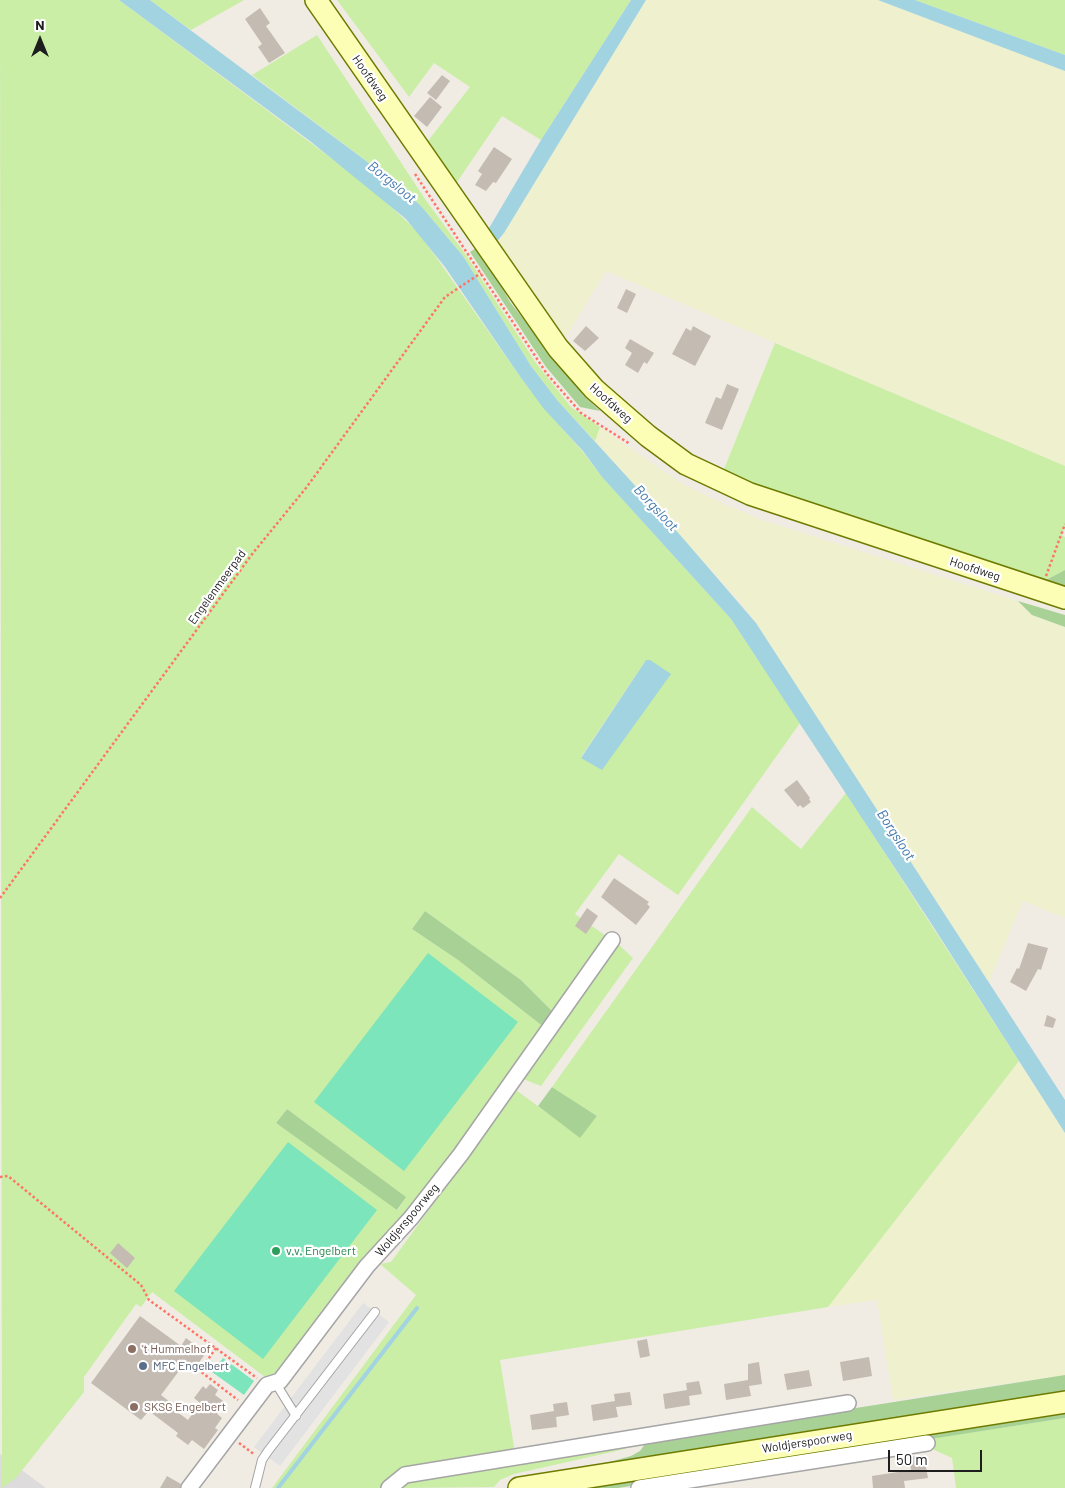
<!DOCTYPE html>
<style>
body{margin:0}
#map{position:relative;width:1065px;height:1488px;overflow:hidden;background:#f0ece4;font-family:Barlow,sans-serif}
canvas{display:block}
.north{position:absolute;left:15px;top:15px;width:50px;height:50px;-webkit-text-stroke:4px #fff;paint-order:stroke;rotate:0deg;font-size:14px;font-weight:700;line-height:20px;text-align:center;color:#1e1e1e}
.north::after{content:'';display:block;margin:auto;width:18px;height:22px;background:#1e1e1e;clip-path:polygon(50% 0,100% 100%,50% 72%,0 100%)}
.scale{position:absolute;left:888px;top:1450px;width:94px;height:22px;box-sizing:border-box;border:2px solid #1e1e1e;border-top:0;padding-left:6px;font-size:15px;line-height:18px;white-space:nowrap;color:#1e1e1e;-webkit-text-stroke:4px #fff;paint-order:stroke}
</style>
<div id="map">
<canvas width="1065" height="1488"></canvas>
<div class="north">N</div>
<div class="scale">50 m</div>
</div>
<script>
const ctx = document.querySelector('canvas').getContext('2d');
ctx.lineJoin = 'round';
function fillPath(path, color) {
  ctx.fillStyle = color;
  ctx.fill(path, 'evenodd');
}
function trace(path, color, width, dash) {
  ctx.strokeStyle = color;
  ctx.lineWidth = width;
  ctx.lineCap = dash ? 'butt' : 'round';
  ctx.setLineDash(dash || []);
  ctx.stroke(path);
}
function write(font, color, halo, rows, align = 'center') {
  ctx.font = font + ' Barlow,sans-serif';
  ctx.lineWidth = 4.5;
  ctx.setLineDash([]);
  ctx.textBaseline = 'middle';
  ctx.strokeStyle = halo;
  ctx.fillStyle = color;
  for (const [text, x, y, turn = 0] of rows) {
    ctx.save();
    ctx.translate(x, y);
    ctx.rotate((+turn || 0) * Math.PI / 180);
    ctx.textAlign = isNaN(turn) ? turn : align;
    if (halo) ctx.strokeText(text, 0, 0);
    ctx.fillText(text, 0, 0);
    ctx.restore();
  }
}
fillPath(new Path2D(`
 M0,1454L46,1488H0Z`), '#dddbdb');
fillPath(new Path2D(`
 M646,0H878L1065,71V466L606,271L566,337L531,296L494,245L504,233Z
 M600,427L681,483L726,505L762,520L1018,601L1032,615L1065,627V918L1023,901L989,982L756,623L739,601L595,441Z
 M1019,1061L1065,1133V1375L893,1400L877,1300L828,1307Z`), '#eef0ce');
fillPath(new Path2D(`
 M0,0H119L370,187L419,233L519,375L544,408L583,452L602,477L731,619L800,723L678,895L619,854L575,914L609,938L555,1014L521,980L425,911L412,929L458,960L545,1028L416,1205L269,1380L152,1292L141,1307L136,1304L84,1377V1392L16,1478L2,1488ZM646,660L602,769L581,757ZM287,1109L405,1197L398,1210L276,1123Z
 M150,0H244L191,30Z
 M337,0H631L541,140L502,116L453,188L424,146L470,87L434,63L409,97Z
 M915,0H1065V55Z
 M317,35L425,199L466,255L536,363L571,407L600,427L595,441L557,400L531,366L463,256L421,206L393,181L252,75Z
 M775,343L1065,466V527L1062,535L1065,537V570L1044,581L722,474Z
 M846,793L1019,1061L828,1307L500,1360L515,1453L397,1473L382,1488H272L416,1295L380,1264L391,1262L516,1090L580,1137L597,1116L552,1087L752,807L801,849Z
 M618,944L633,958L541,1086L523,1079Z
 M1065,1418V1488H956L952,1458L930,1448L929,1439Z
 M629,1443L625,1449L514,1474L500,1480L494,1487L401,1488L406,1482Z`), '#caeea6');
fillPath(new Path2D(`
 M479,246L510,302L584,396L600,411L580,407L546,367L470,252Z
 M1065,570V588L1044,581Z
 M1018,601L1065,615V627L1032,615Z
 M425,911L521,980L555,1014L545,1028L458,960L412,929Z
 M552,1087L597,1116L580,1138L538,1106Z
 M287,1109L406,1197L397,1210L276,1123Z
 M1065,1375V1395L591,1467L631,1456L640,1451L647,1441Z
 M1065,1407V1418L618,1488H564Z`), '#a8d295');
fillPath(new Path2D(`
 M428,953L518,1022L404,1171L314,1102Z
 M288,1142L377,1210L263,1359L174,1291Z
 M223,1358L254,1381L244,1395L212,1372Z`), '#7ce5bc');
fillPath(new Path2D(`
 M363,1303L389,1322L280,1466L254,1447Z`), '#e2e2e2');
fillPath(new Path2D(`
 M119,0H150L393,181L421,206L463,256L531,366L557,400L681,536L756,623L1065,1100V1133L929,920L731,619L602,477L583,451L544,409L519,375L445,267L406,219L310,141Z
 M631,0H646L504,233L494,245L485,235L541,140Z
 M878,0H915L1065,55V71Z
 M646,660H650L671,674L602,770L581,758Z`), '#a1d3e1');
trace(new Path2D(`
 M278,1488L417,1308`), '#a1d3e1', 4);
fillPath(new Path2D(`
 M260,8L270,23L266,26L285,53L269,63L258,47L262,44L245,19Z
 M442,75L450,81L436,100L427,93Z
 M430,97L442,107L427,127L414,116Z
 M494,147L512,159L496,183L493,182L486,191L475,185L482,174L478,171Z
 M626,289L636,294L627,313L617,308Z
 M586,326L599,338L585,351L573,341Z
 M693,326L711,336L695,366L672,354L686,328L691,331Z
 M630,339L654,353L647,364L644,362L638,373L625,365L632,353L625,348Z
 M727,384L739,389L722,430L705,423L716,397L721,399Z
 M797,780L810,798L809,799L811,802L803,808L800,805L798,807L784,790Z
 M614,878L649,902L647,904L650,907L636,925L601,897Z
 M587,908L598,916L586,934L575,926Z
 M1028,943L1048,948L1041,970L1038,969L1026,991L1010,982L1017,968L1019,969Z
 M1047,1015L1056,1019L1053,1028L1044,1026Z
 M118,1243L135,1258L127,1268L110,1253Z
 M140,1316L181,1346L186,1338L206,1353L194,1369L185,1363L161,1395L170,1402L168,1405L188,1420L200,1403L194,1398L203,1386L206,1389L210,1384L218,1390L215,1395L226,1403L217,1414L222,1418L215,1428L218,1430L204,1449L192,1440L188,1445L176,1436L178,1433L149,1411L141,1420L91,1383Z
 M647,1339L650,1356L640,1358L637,1341Z
 M869,1357L872,1376L843,1381L840,1362Z
 M759,1362L762,1384L749,1386L751,1396L726,1400L724,1384L748,1380V1364Z
 M809,1370L812,1386L787,1390L784,1374Z
 M699,1381L702,1394L689,1396L690,1405L665,1409L663,1394L687,1390L686,1383Z
 M630,1392L632,1405L616,1407L618,1417L593,1421L591,1405L615,1401L614,1394Z
 M567,1402L569,1415L556,1417L557,1427L532,1430L530,1415L554,1411L553,1404Z
 M924,1455L928,1478L904,1481L905,1488H873L872,1476L911,1470L909,1457Z
 M167,1476L181,1484L180,1488H160Z`), '#c4bbb3');
const lane = new Path2D(`
 M275,1382L296,1416
 M255,1488L262,1460L268,1451L375,1312`);
const street = new Path2D(`
 M189,1488L267,1385L280,1381L367,1266L411,1218L461,1154L612,940
 M389,1488L405,1475L848,1403
 M639,1488L927,1443`);
const secondary = new Path2D(`
 M316,0L558,348L594,389L648,436L686,464L750,494L1065,598
 M519,1488L1065,1402`);
trace(lane, '#a5a5a5', 10);
trace(street, '#a5a5a5', 18);
trace(secondary, '#6e7b00', 24);
trace(new Path2D(`
 M415,174L547,374L581,413L630,444
 M1046,576L1065,524
 M0,898L253,553L306,488L445,297L481,273
 M0,1177L8,1176L141,1285L149,1300L257,1378
 M216,1348L200,1371L238,1400
 M239,1443L255,1455`), '#ff7466', 2.5, [2.5, 2.5]);
trace(lane, '#fff', 8);
trace(street, '#fff', 15);
trace(secondary, '#fbfeb4', 21);
for (const [x, y, r, color] of [
 [276,1251,5,"#2e9e5b"],
 [132,1349,5,"#8d6e63"],
 [143,1366,5,"#5c6f8a"],
 [134,1407,5,"#8d6e63"]
]) {
  const dot = new Path2D();
  dot.arc(x, y, r, 0, 2 * Math.PI);
  ctx.fillStyle = color;
  ctx.fill(dot);
  trace(dot, '#fff', 2);
}
write('12px', '#1e1e1e', '#fff', [
 ["Hoofdweg",370,78,55],
 ["Hoofdweg",611,403,42],
 ["Hoofdweg",975,569,18],
 ["Engelenmeerpad",217,587,-54],
 ["Woldjerspoorweg",407,1220,-50],
 ["Woldjerspoorweg",807,1442,-9]
]);
write('12px', '#27864d', '#fff', [
 ["v.v. Engelbert",286,1251]
], 'left');
write('12px', '#785e54', '#fff', [
 ["'t Hummelhof",142,1349],
 ["SKSG Engelbert",144,1407]
], 'left');
write('12px', '#4e5e75', '#fff', [
 ["MFC Engelbert",153,1366]
], 'left');
write('italic 14px', '#4178ad', '#fff', [
 ["Borgsloot",392,182,39],
 ["Borgsloot",656,508,47],
 ["Borgsloot",896,835,57]
]);
</script>
